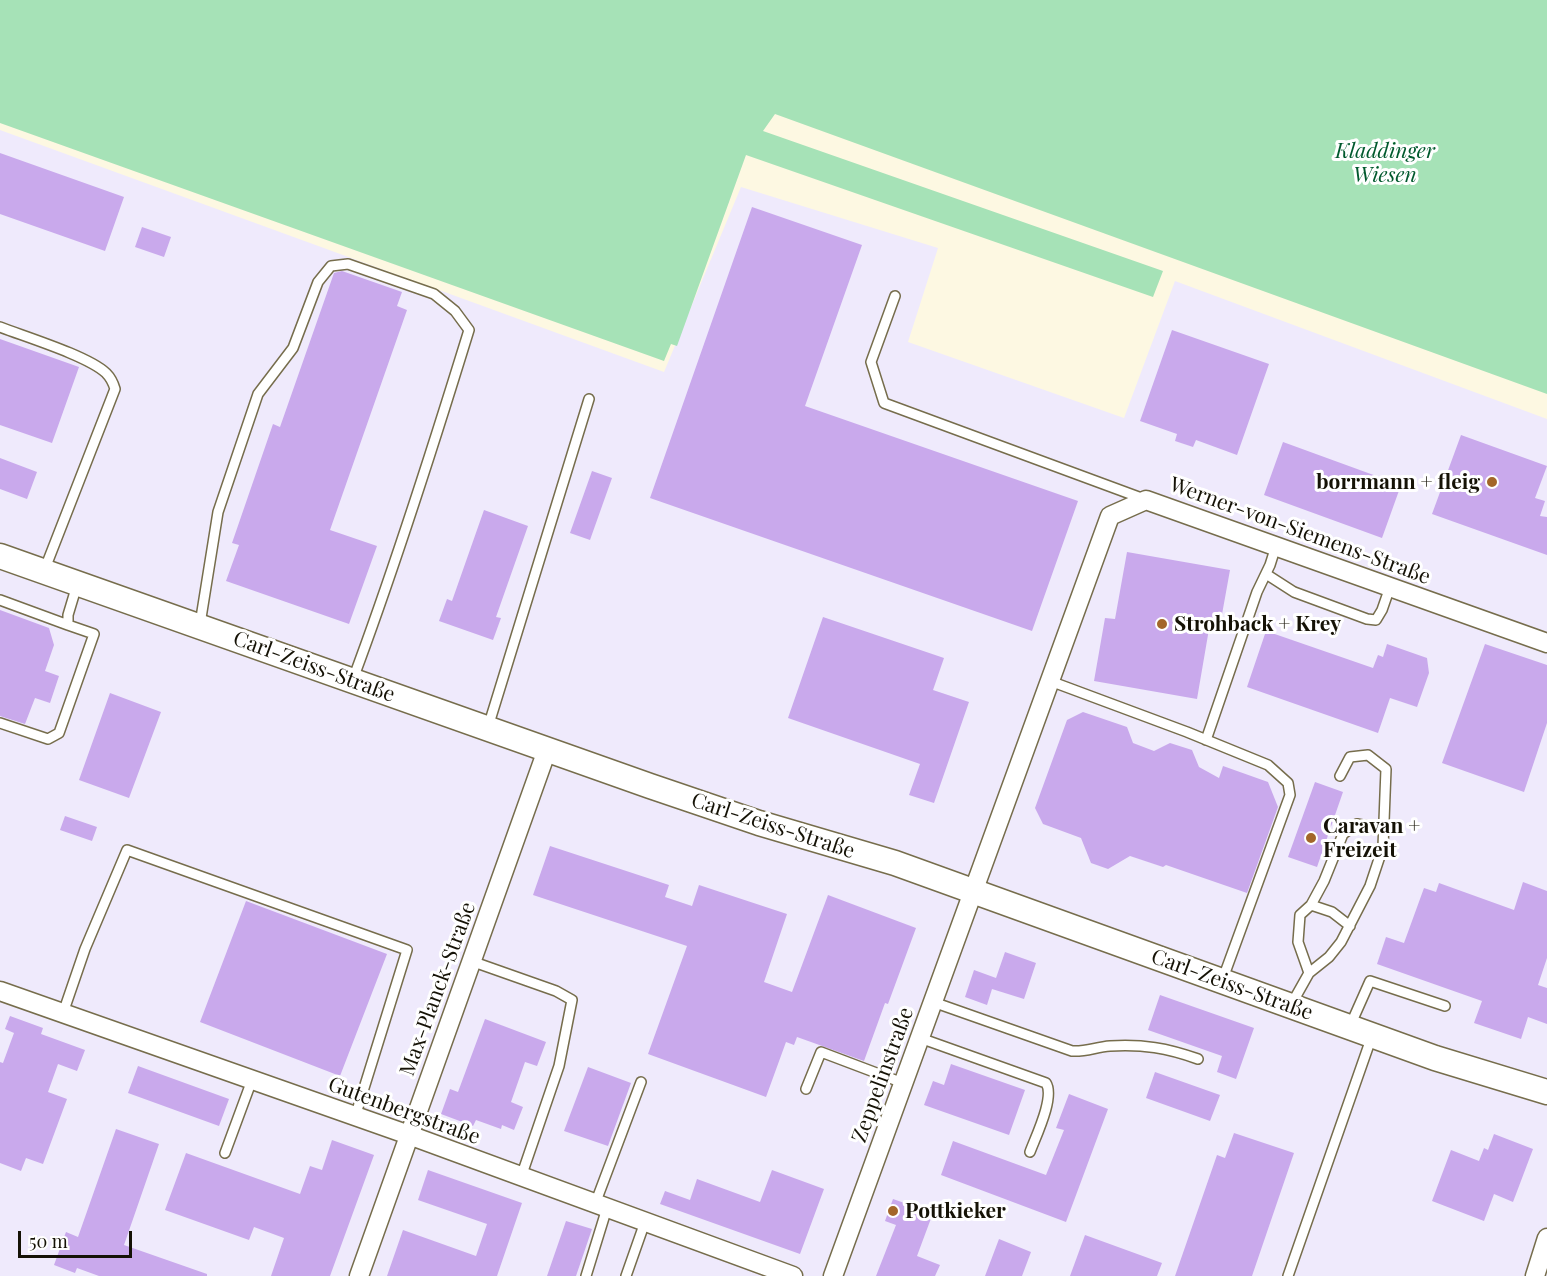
<!DOCTYPE html>
<meta charset="utf-8">
<style>
body{margin:0}
#map{position:relative;width:1547px;height:1276px;overflow:hidden;background:#fdf8e2;font-family:"Playfair Display",serif}
canvas{display:block}
.scale{position:absolute;left:18px;top:1231px;width:114px;height:27px;box-sizing:border-box;border:3px solid #151206;border-top:0;padding-left:8px;font-size:18px;line-height:21px;white-space:nowrap;color:#151206;-webkit-text-stroke:4px #fff;paint-order:stroke}
</style>
<div id="map">
<canvas width="1547" height="1276"></canvas>
<div class="scale">50 m</div>
</div>
<script>
const ctx = document.querySelector('canvas').getContext('2d');
ctx.lineJoin = 'round';
function fillPath(path, color) {
  ctx.fillStyle = color;
  ctx.fill(path, 'evenodd');
}
function trace(path, color, width, dash) {
  ctx.strokeStyle = color;
  ctx.lineWidth = width;
  ctx.lineCap = dash ? 'butt' : 'round';
  ctx.setLineDash(dash || []);
  ctx.stroke(path);
}
function write(font, color, halo, rows, align = 'center') {
  ctx.font = font + ' "Playfair Display",serif';
  ctx.lineWidth = 6;
  ctx.setLineDash([]);
  ctx.textBaseline = 'middle';
  ctx.strokeStyle = halo;
  ctx.fillStyle = color;
  for (const [text, x, y, turn = 0] of rows) {
    ctx.save();
    ctx.translate(x, y);
    ctx.rotate((+turn || 0) * Math.PI / 180);
    ctx.textAlign = isNaN(turn) ? turn : align;
    if (halo) ctx.strokeText(text, 0, 0);
    ctx.fillText(text, 0, 0);
    ctx.restore();
  }
}
fillPath(new Path2D(`
 M0,130L664,372L741,187L938,248L908,342L1124,418L1175,281L1547,419V1276H0Z`), '#efeafc');
fillPath(new Path2D(`
 M0,0H1547V394L775,114L763,131L1163,271L1153,297L746,155L677,346L671,344L664,361L0,123Z`), '#a6e2b7');
fillPath(new Path2D(`
 M0,153L124,197L105,251L0,214Z
 M752,207L862,245L805,406L1078,501L1032,631L650,498Z
 M142,227L171,237L164,257L135,247Z
 M342,271L402,292L397,306L407,310L330,530L377,546L349,624L226,581L239,545L232,543L273,424L280,427L334,273Z
 M1172,330L1269,364L1237,455L1196,440L1193,447L1175,441L1177,434L1140,421Z
 M0,339L79,367L52,443L0,425Z
 M1461,435L1547,466L1535,498L1545,501L1540,516L1547,517V555L1432,514Z
 M1283,442L1401,485L1382,538L1264,495Z
 M0,458L37,472L27,499L0,489Z
 M592,471L612,478L590,540L570,533Z
 M484,510L528,526L496,617L501,618L493,640L439,621L447,599L452,601Z
 M1127,552L1230,570L1219,631L1209,629L1197,699L1094,681L1105,618L1115,619Z
 M0,610L49,628L54,645L45,671L59,676L50,703L35,698L25,724L0,716Z
 M823,617L944,658L933,690L969,702L934,803L909,795L920,764L788,718Z
 M1266,631L1373,668L1378,655L1383,657L1387,644L1427,658L1429,673L1417,707L1390,698L1378,733L1247,687Z
 M1485,644L1547,665V723L1524,792L1442,763Z
 M110,693L161,712L129,798L79,780Z
 M1083,712L1127,727L1133,743L1154,751L1170,743L1192,750L1199,767L1219,778L1223,766L1268,782L1278,807L1247,893L1166,865L1163,867L1130,856L1108,869L1091,863L1081,838L1043,824L1035,808L1067,720Z
 M1315,782L1343,792L1317,867L1288,857Z
 M65,816L97,827L92,841L60,830Z
 M550,846L669,885L665,897L692,906L699,885L787,914L764,982L792,992L828,895L916,928L888,1004L885,1003L864,1061L797,1037L794,1045L786,1042L766,1097L648,1054L687,946L533,895Z
 M1523,882L1547,891V958L1538,985L1547,988V1024L1528,1017L1521,1039L1474,1023L1482,1001L1377,964L1386,937L1404,943L1424,888L1436,892L1439,883L1514,910Z
 M246,901L387,954L340,1076L200,1022Z
 M1005,952L1036,963L1024,999L992,989L987,1005L965,997L974,970L996,978Z
 M1160,995L1254,1028L1236,1079L1217,1072L1222,1056L1148,1030Z
 M10,1016L43,1028L41,1034L85,1050L77,1071L58,1064L48,1092L67,1099L43,1164L26,1158L21,1171L0,1163V1062L3,1063L14,1033L5,1029Z
 M485,1019L546,1042L537,1066L525,1062L511,1102L523,1107L514,1130L502,1125L501,1129L476,1120L473,1126L441,1114L450,1089L458,1092Z
 M951,1064L1025,1090L1009,1135L924,1105L933,1081L944,1085Z
 M138,1066L229,1099L219,1126L128,1093Z
 M588,1067L631,1083L608,1146L564,1131Z
 M1155,1072L1220,1095L1210,1121L1146,1098Z
 M1069,1094L1108,1109L1066,1222L941,1175L953,1141L1046,1175L1064,1130L1056,1128Z
 M116,1129L159,1144L124,1245L207,1274V1276H99L77,1268L75,1273L54,1265L66,1232L78,1237Z
 M1234,1133L1294,1153L1252,1276H1175L1217,1155L1225,1158Z
 M1494,1134L1533,1149L1513,1202L1494,1194L1484,1221L1432,1201L1451,1150L1479,1161L1484,1148L1488,1150Z
 M332,1140L374,1155L330,1276H271L284,1238L254,1227L249,1240L165,1210L186,1153L300,1194L310,1166L322,1170Z
 M428,1170L522,1203L497,1276H387L403,1230L476,1256L487,1224L418,1200Z
 M772,1170L824,1189L800,1254L660,1204L665,1191L690,1200L697,1179L760,1202Z
 M893,1199L933,1213L917,1256L940,1265L935,1276H876L896,1225L885,1221Z
 M566,1221L592,1229L576,1276H547Z
 M1085,1235L1162,1263L1157,1276H1070Z
 M999,1239L1031,1252L1022,1276H985Z`), '#c9a9ec');
const lane = new Path2D(`
 M895,296L871,362L884,403L1144,499
 M0,327C26,337 88,356 106,373C111,378 113,382 115,389L44,571
 M1266,574L1294,592L1367,619L1376,620L1382,610L1390,587
 M0,600L68,625
 M200,624L218,512L258,394L293,348L318,282L331,266L348,264L434,294L455,311L469,330C433,447 396,564 353,679
 M1050,681L1187,732L1268,765L1288,783L1290,795L1222,981
 M0,723L48,739L59,733L94,634L68,625V615L77,585
 M488,727L589,399
 M1206,740L1257,592L1270,565L1276,546
 M1311,905L1332,912L1350,926
 M471,961L556,991L572,1000L559,1066L521,1177
 M1309,973L1298,942L1300,915L1311,905L1324,881L1343,834L1357,824L1383,829
 M933,1002L1072,1051C1086,1052 1096,1047 1110,1046C1143,1044 1167,1048 1198,1059
 M1291,1005L1309,973L1329,957L1341,942L1370,886L1383,847L1386,769L1368,755L1350,757L1340,776
 M63,1013L85,949L127,850L407,950L355,1117
 M1350,1026L1370,981L1445,1006
 M920,1038L1046,1083C1055,1097 1036,1136 1030,1152
 M806,1089L821,1052L903,1083
 M225,1153L252,1080
 M595,1204L641,1082
 M586,1276L607,1208
 M626,1276L645,1222
 M1288,1276L1372,1036`);
const street = new Path2D(`
 M0,991L409,1135L793,1276
 M359,1276L547,750
 M833,1276L1110,516L1146,500L1547,643
 M1535,1276L1547,1238`);
const secondary = new Path2D(`
 M0,556L650,786L759,823L895,863L1435,1058L1547,1092`);
trace(lane, '#766d4c', 12);
trace(street, '#766d4c', 21);
trace(secondary, '#766d4c', 27);
trace(lane, '#fff', 9);
trace(street, '#fff', 18);
trace(secondary, '#fff', 24);
for (const [x, y, r, color] of [
 [1492,482,6,"#a3662a"],
 [1162,624,6,"#a3662a"],
 [1311,838,6,"#a3662a"],
 [893,1211,6,"#a3662a"]
]) {
  const dot = new Path2D();
  dot.arc(x, y, r, 0, 2 * Math.PI);
  ctx.fillStyle = color;
  ctx.fill(dot);
  trace(dot, '#fff', 2);
}
write('italic 21px', '#00592d', '#fff', [
 ["Kladdinger",1385,151],
 ["Wiesen",1385,175]
]);
write('bold 21px', '#151206', '#fff', [
 ["borrmann + fleig",1480,482,"right"],
 ["Strohback + Krey",1174,624],
 ["Caravan +",1323,826],
 ["Freizeit",1323,850],
 ["Pottkieker",905,1211]
], 'left');
write('21px', '#151206', '#fff', [
 ["Werner-von-Siemens-Straße",1300,531,20],
 ["Carl-Zeiss-Straße",314,667,20],
 ["Carl-Zeiss-Straße",773,826,18],
 ["Carl-Zeiss-Straße",1232,985,20],
 ["Max-Planck-Straße",438,989,-70],
 ["Zeppelinstraße",883,1075,-70],
 ["Gutenbergstraße",404,1111,20]
]);
</script>
